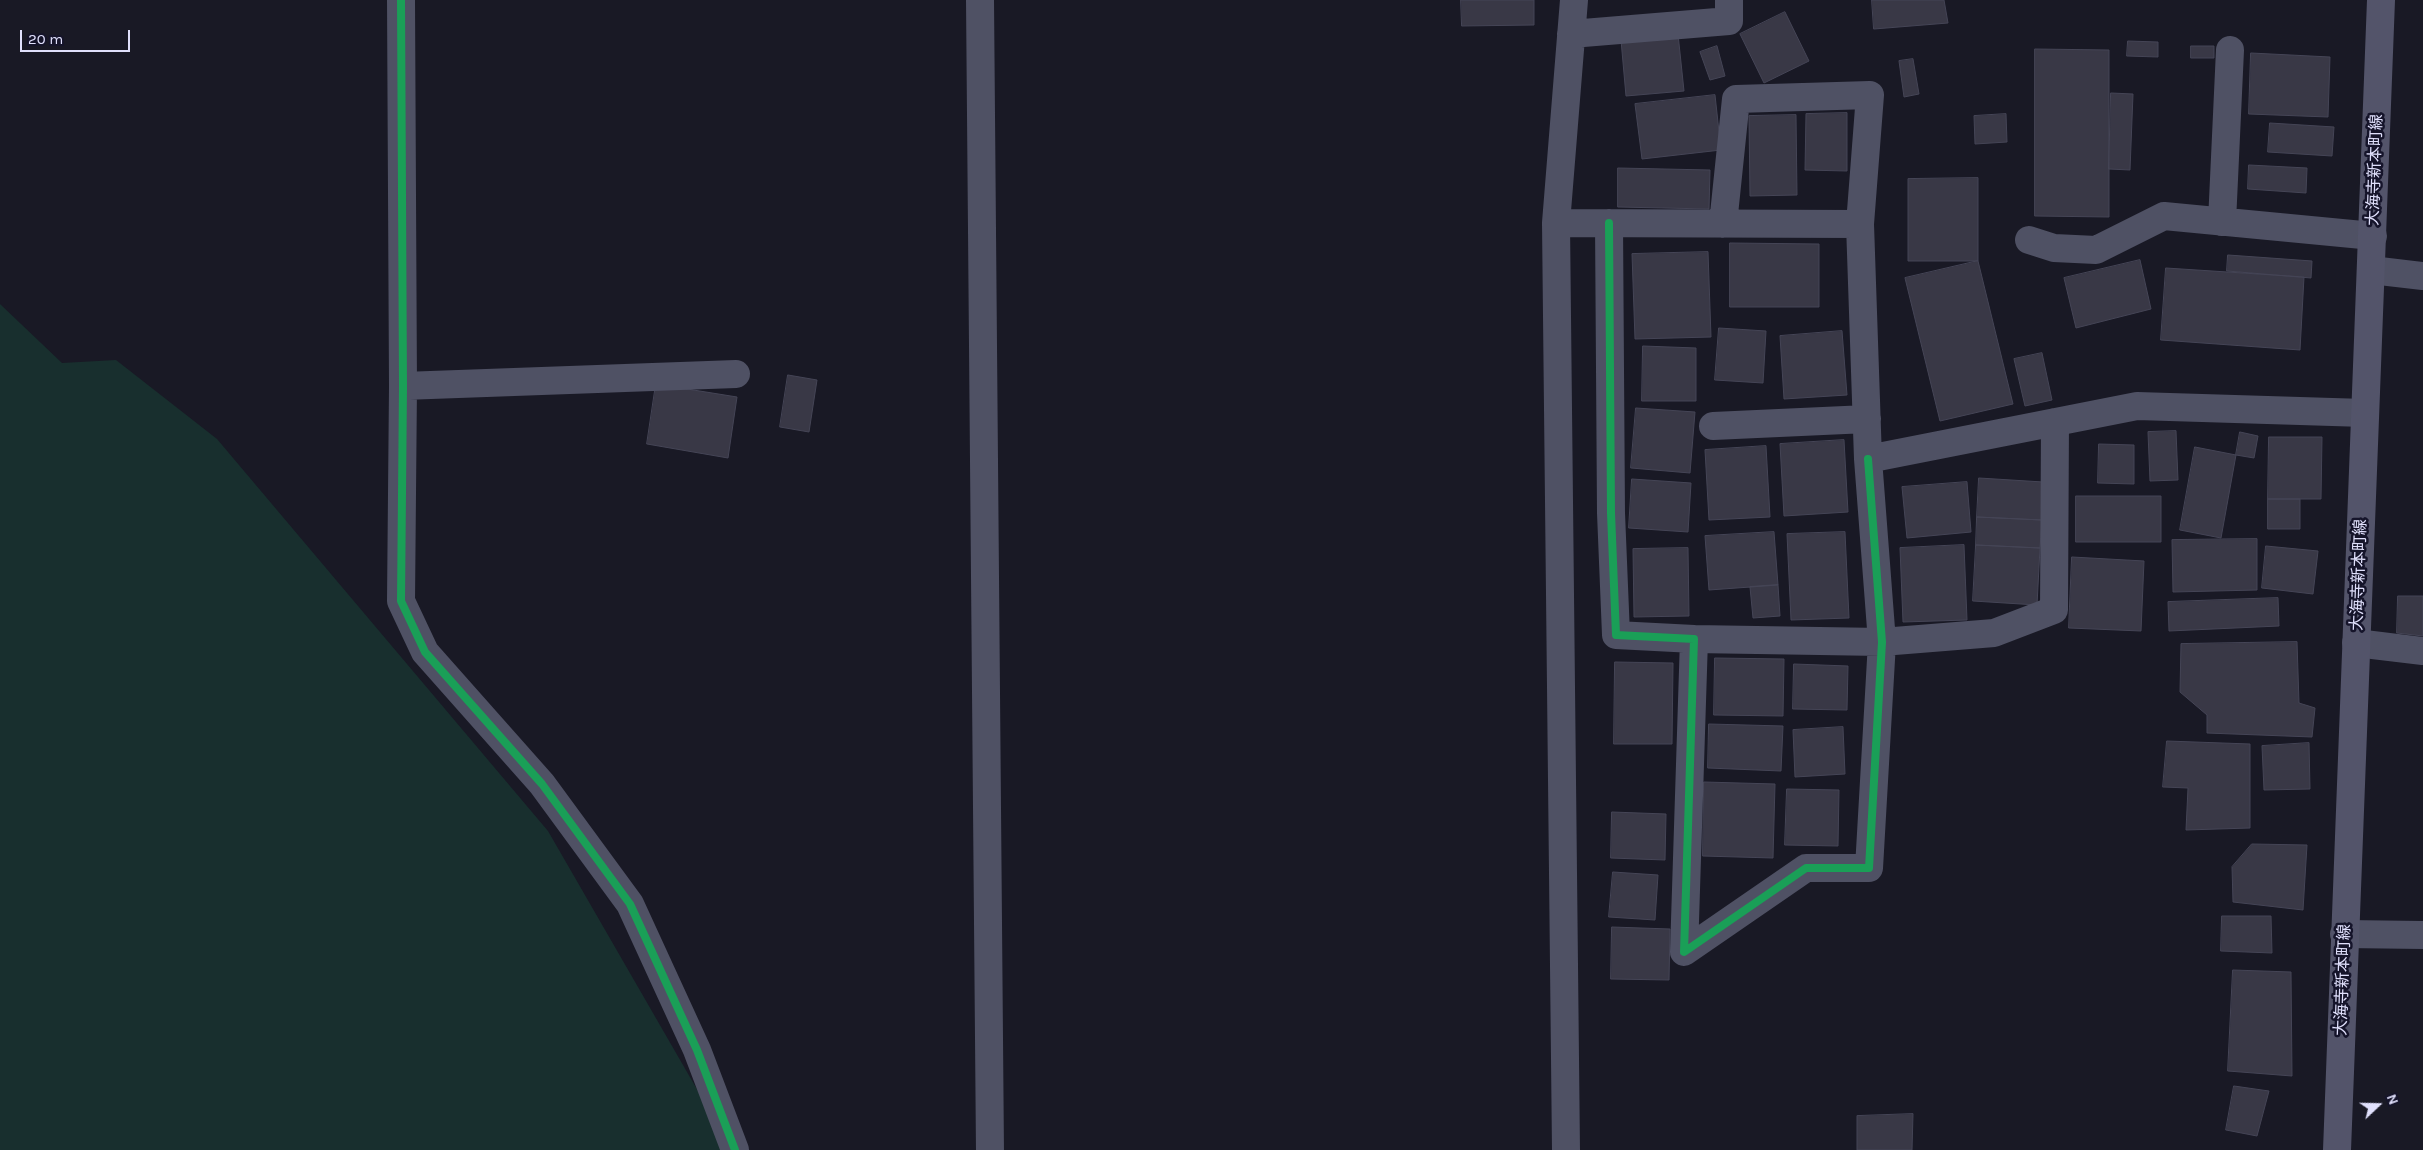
<!DOCTYPE html>
<meta charset="utf-8">
<style>
body{margin:0}
#map{position:relative;width:2423px;height:1150px;overflow:hidden;background:#191925;font-family:Karla,sans-serif}
canvas{display:block}
.north{position:absolute;left:2353px;top:1080px;width:50px;height:50px;-webkit-text-stroke:4px #15142a;paint-order:stroke;rotate:69deg;font-size:14px;font-weight:700;line-height:20px;text-align:center;color:#e0e0fc}
.north::after{content:'';display:block;margin:auto;width:18px;height:22px;background:#e0e0fc;clip-path:polygon(50% 0,100% 100%,50% 72%,0 100%)}
.scale{position:absolute;left:20px;top:30px;width:110px;height:22px;box-sizing:border-box;border:2px solid #e0e0fc;border-top:0;padding-left:6px;font-size:15px;line-height:18px;white-space:nowrap;color:#e0e0fc;-webkit-text-stroke:4px #15142a;paint-order:stroke}
</style>
<div id="map">
<canvas width="2423" height="1150"></canvas>
<div class="north">N</div>
<div class="scale">20 m</div>
</div>
<script>
const ctx = document.querySelector('canvas').getContext('2d');
ctx.lineJoin = 'round';
function fillPath(path, color) {
  ctx.fillStyle = color;
  ctx.fill(path, 'evenodd');
}
function trace(path, color, width, dash) {
  ctx.strokeStyle = color;
  ctx.lineWidth = width;
  ctx.lineCap = dash ? 'butt' : 'round';
  ctx.setLineDash(dash || []);
  ctx.stroke(path);
}
function write(font, color, halo, rows, align = 'center') {
  ctx.font = font + ' Karla,"Noto Sans JP",sans-serif';
  ctx.lineWidth = 5;
  ctx.setLineDash([]);
  ctx.textBaseline = 'middle';
  ctx.strokeStyle = halo;
  ctx.fillStyle = color;
  for (const [text, x, y, turn = 0] of rows) {
    ctx.save();
    ctx.translate(x, y);
    ctx.rotate((+turn || 0) * Math.PI / 180);
    ctx.textAlign = isNaN(turn) ? turn : align;
    if (halo) ctx.strokeText(text, 0, 0);
    ctx.fillText(text, 0, 0);
    ctx.restore();
  }
}
fillPath(new Path2D(`
 M0,304L62,363L116,360L217,439L548,831L732,1150H0Z`), '#182f2e');
const building = new Path2D(`
 M1461,0H1534V25L1462,26Z
 M1872,0H1944L1948,23L1874,29Z
 M1785,12L1809,61L1764,83L1740,34Z
 M1678,34L1684,91L1626,96L1621,40Z
 M2128,41L2158,42V57L2127,56Z
 M1717,46L1725,76L1710,80L1700,52Z
 M2191,46H2214V58H2191Z
 M2035,49L2109,50V217L2035,216Z
 M2251,53L2330,57L2328,117L2249,114Z
 M1913,59L1919,94L1904,97L1899,61Z
 M2111,93L2133,94L2130,170L2109,169Z
 M1715,95L1721,150L1642,159L1635,104Z
 M1847,113V171L1805,170L1806,114Z
 M2006,114L2007,142L1975,144L1974,116Z
 M1796,115L1797,195L1750,196L1749,116Z
 M2270,123L2334,127L2332,156L2268,152Z
 M2249,165L2307,168L2306,193L2248,189Z
 M1618,168L1710,170L1709,209L1618,207Z
 M1978,178V261H1908V179Z
 M1730,243L1819,244V307H1730Z
 M1708,252L1711,337L1635,339L1632,254Z
 M2228,255L2312,261L2311,278L2227,271Z
 M2140,260L2151,309L2076,328L2064,278Z
 M1978,261L2013,404L1940,421L1905,278Z
 M2166,268L2304,277L2300,350L2161,340Z
 M1719,328L1766,331L1763,383L1715,380Z
 M1842,331L1847,395L1784,399L1780,336Z
 M1643,346L1696,348V401H1642Z
 M2042,353L2052,400L2025,406L2014,359Z
 M788,375L817,380L809,432L780,427Z
 M656,384L737,397L728,458L647,444Z
 M1636,408L1695,412L1690,473L1631,468Z
 M2176,431L2178,480L2150,481L2148,432Z
 M2240,432L2258,436L2254,458L2236,455Z
 M2269,437H2322L2321,499H2268Z
 M1844,440L1848,512L1784,516L1780,444Z
 M2099,444L2134,445V484L2098,483Z
 M1766,446L1770,517L1709,520L1705,450Z
 M2195,447L2236,455L2221,538L2180,530Z
 M1979,478L2043,482L2042,520L1977,517Z
 M1632,479L1691,483L1688,532L1629,528Z
 M1967,482L1971,532L1907,538L1902,487Z
 M2076,496H2161V542H2076Z
 M2268,499H2300V529H2268Z
 M1977,517L2042,520L2040,548L1976,545Z
 M1774,532L1778,585L1709,590L1705,536Z
 M1845,532L1849,618L1791,620L1787,534Z
 M2257,539V590L2173,592L2172,540Z
 M1964,545L1967,620L1903,622L1900,548Z
 M1976,545L2040,548L2037,605L1973,601Z
 M2266,546L2318,551L2313,594L2262,588Z
 M1688,548L1689,616L1634,617L1633,549Z
 M2072,557L2144,561L2141,631L2069,628Z
 M1778,585L1780,616L1753,618L1750,587Z
 M2398,596H2423V636L2397,633Z
 M2278,598L2279,626L2169,631L2168,602Z
 M2297,642L2299,703L2315,708L2312,737L2207,733V715L2180,692L2181,644Z
 M1715,658L1784,659L1783,716L1714,715Z
 M1615,662L1673,663L1672,744H1614Z
 M1794,664L1848,666L1847,710L1793,709Z
 M1709,724L1783,726L1781,771L1708,768Z
 M1843,727L1845,774L1795,777L1793,730Z
 M2167,741L2250,744V828L2186,830L2188,788L2163,787Z
 M2309,743L2310,789L2264,790L2262,746Z
 M1704,782L1775,784L1773,858L1703,856Z
 M1787,789L1839,790L1838,846L1785,845Z
 M1612,812L1666,814L1665,860L1611,858Z
 M2252,844L2307,845L2303,910L2233,902L2232,867Z
 M1613,872L1658,875L1655,920L1609,917Z
 M2222,916H2271L2272,953L2221,951Z
 M1612,927L1670,929L1669,980L1611,979Z
 M2233,970L2291,972L2292,1076L2228,1071Z
 M2234,1086L2269,1091L2257,1136L2226,1130Z
 M1913,1114L1912,1150H1857V1116Z`);
fillPath(building, '#393846');
trace(building, '#454556', 1);
trace(new Path2D(`
 M401,0L403,386L401,601L425,652L542,784L630,904L697,1050L735,1150
 M980,0L990,1150
 M1571,34L1729,21V0
 M2222,222L2230,50
 M1556,223L1860,224L1868,459L2137,406L2365,413
 M1609,223L1611,513L1616,635L1694,639L1684,952L1806,868H1869L1882,642L1868,459
 M1723,224L1736,99L1870,95L1860,224
 M2029,240L2054,248L2096,250L2164,216L2373,236
 M2371,270L2423,276
 M403,386L736,374
 M1713,426L1867,419
 M1694,639L1882,642L1994,633L2054,610L2055,422
 M2356,643L2423,651
 M2344,934L2423,935
 M1566,1150L1556,223L1574,0`), '#4f5164', 28);
trace(new Path2D(`
 M2337,1150L2381,0`), '#53546a', 28);
trace(new Path2D(`
 M401,0L403,386L401,601L425,652L542,784L630,904L697,1050L735,1150
 M1609,223L1611,513L1616,635L1694,639L1684,952L1806,868H1869L1882,642L1868,459`), '#1a9f57', 8);
write('16px', '#e0e0fc', '#15142a', [
 ["大海寺新本町線",2375,170,-88],
 ["大海寺新本町線",2359,575,-88],
 ["大海寺新本町線",2343,980,-88]
]);
</script>
